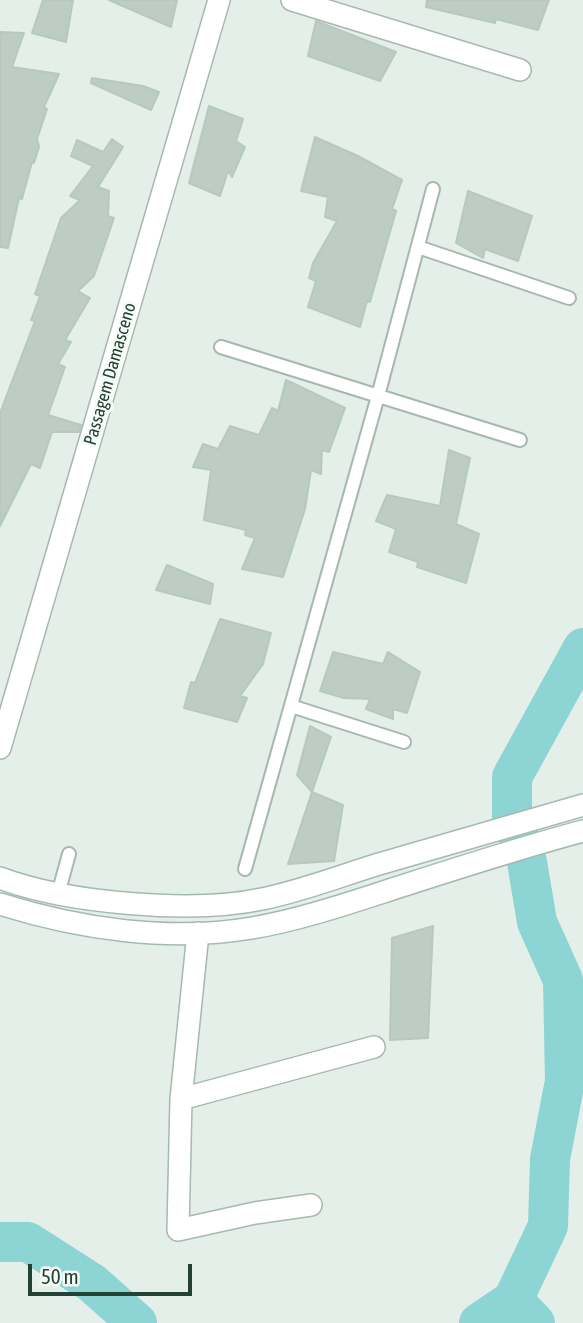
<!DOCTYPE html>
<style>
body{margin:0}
#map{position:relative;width:583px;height:1323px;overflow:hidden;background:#e5efe9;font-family:"Asap Condensed",sans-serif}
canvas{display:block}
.scale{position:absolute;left:28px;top:1264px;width:164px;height:32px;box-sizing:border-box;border:4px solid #234235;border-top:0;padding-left:9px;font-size:21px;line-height:24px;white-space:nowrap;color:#234235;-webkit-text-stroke:5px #f6fbf8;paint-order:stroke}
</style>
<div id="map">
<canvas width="583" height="1323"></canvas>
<div class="scale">50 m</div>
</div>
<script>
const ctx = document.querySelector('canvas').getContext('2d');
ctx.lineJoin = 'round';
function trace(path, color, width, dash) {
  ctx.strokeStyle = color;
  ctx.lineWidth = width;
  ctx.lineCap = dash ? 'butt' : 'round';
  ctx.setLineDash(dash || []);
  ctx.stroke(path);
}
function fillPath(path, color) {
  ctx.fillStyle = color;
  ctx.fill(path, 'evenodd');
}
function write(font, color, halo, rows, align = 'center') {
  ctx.font = font + ' "Asap Condensed",sans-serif';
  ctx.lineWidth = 6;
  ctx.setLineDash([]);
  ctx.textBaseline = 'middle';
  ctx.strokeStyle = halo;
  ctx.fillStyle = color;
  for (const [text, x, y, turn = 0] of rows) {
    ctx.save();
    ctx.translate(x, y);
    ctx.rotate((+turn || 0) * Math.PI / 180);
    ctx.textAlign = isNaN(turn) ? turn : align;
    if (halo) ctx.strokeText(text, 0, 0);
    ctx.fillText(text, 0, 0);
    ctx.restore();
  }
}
trace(new Path2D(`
 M0,1242H28L92,1283L137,1323
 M513,1300L548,1226L550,1159L565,1081L563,980L537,922L527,862L512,817V777L583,648
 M479,1323L513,1300L535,1323`), '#8dd4d4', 40);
const building = new Path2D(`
 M43,0H73L66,42L32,33Z
 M109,0H177L171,27Z
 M427,0H549L538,30L496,19L495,23L426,7Z
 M316,21L396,52L380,81L308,56Z
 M0,32L24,33L12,67L59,74L44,107L47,109L37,139L39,147L34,163L32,162L22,199L19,198L8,248L0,247Z
 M92,78L143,86L159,92L151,110L91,83Z
 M209,106L243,119L236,141L245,147L232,177L228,171L220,196L189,183Z
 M315,137L358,156L402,180L392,209L396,211L370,302L367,301L360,327L308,307L316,281L309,278L313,263L337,221L325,217L328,197L301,191Z
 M112,139L123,147L98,187L109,191L108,216L114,218L94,276L78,291L90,298L65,340L71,342L58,364L65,367L48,415L81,425L79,432H52L40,468L31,464L0,526V413L35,321L31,320L40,296L35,294L61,218L80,200L70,196L93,166L71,156L77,140L103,152Z
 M468,191L532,216L518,261L485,249L483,258L456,243Z
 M286,380L345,408L329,452L322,450L321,474L311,470L305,509L283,577L242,569L255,538L245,535L246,530L204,520L211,470L193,467L203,444L218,449L230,426L259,435L272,408L278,411Z
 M449,450L470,458L456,524L479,534L466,583L417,567L418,562L389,552L396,529L376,521L387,495L440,506Z
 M167,565L213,584L210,604L156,590Z
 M220,619L271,633L263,664L240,696L247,698L237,722L184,708L191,682L195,683Z
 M333,652L383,664L388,652L420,672L407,713L393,709V719L366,709L370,699L344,698L320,691Z
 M310,726L331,737L312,792L297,775Z
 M312,792L343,805L334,861L288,864Z
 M433,926L428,1038L390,1040L392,938Z`);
fillPath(building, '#bdcdc4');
trace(building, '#b7c9bf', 2);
const service = new Path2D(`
 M418,247L569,298
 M221,347L520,440
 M291,706L404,742
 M245,869L378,396L433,189
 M58,894L69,854`);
const minor = new Path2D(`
 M292,0L520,70
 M0,748L219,0
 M198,933L181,1099L178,1230L255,1213L311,1205
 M181,1099L374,1047`);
const secondary = new Path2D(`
 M0,878C67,903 192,914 262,899C302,891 340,876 379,864C447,844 515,824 583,805
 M0,904C79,929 169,942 252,928C304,919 355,901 405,885C464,866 523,847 583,831`);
trace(service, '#a7b8af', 16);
trace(minor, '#a7b8af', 24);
trace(secondary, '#a3bbaf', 24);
trace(service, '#fff', 12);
trace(minor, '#fff', 21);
trace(secondary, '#fff', 21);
write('18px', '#234235', '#f6fbf8', [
 ["Passagem Damasceno",110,374,-74]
]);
</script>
